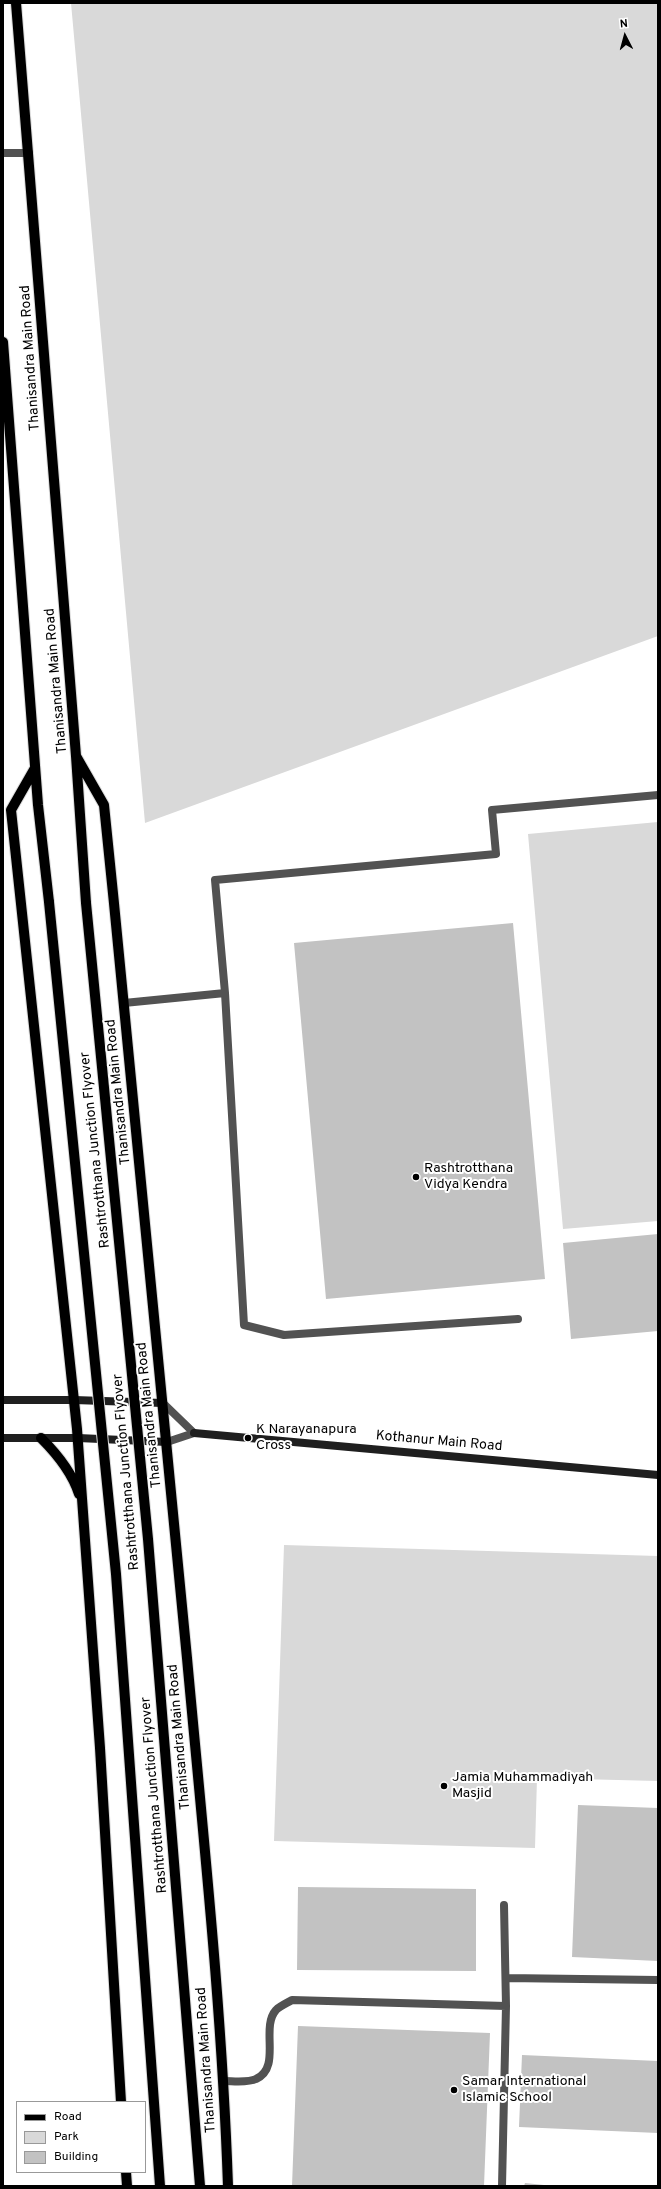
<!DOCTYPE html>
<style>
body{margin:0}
#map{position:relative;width:661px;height:2189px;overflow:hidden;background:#fff;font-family:Overpass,sans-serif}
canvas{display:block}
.frame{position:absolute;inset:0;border:4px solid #000;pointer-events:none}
.legend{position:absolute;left:16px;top:2101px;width:130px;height:72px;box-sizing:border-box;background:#fff;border:1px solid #999;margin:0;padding:5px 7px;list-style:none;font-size:12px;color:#000}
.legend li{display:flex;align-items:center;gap:8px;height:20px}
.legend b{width:20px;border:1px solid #999}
.north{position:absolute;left:605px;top:16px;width:40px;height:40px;-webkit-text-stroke:3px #fff;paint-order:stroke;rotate:354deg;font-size:11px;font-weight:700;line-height:16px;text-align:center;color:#000}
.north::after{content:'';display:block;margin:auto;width:14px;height:18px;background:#000;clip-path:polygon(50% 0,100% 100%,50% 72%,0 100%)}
</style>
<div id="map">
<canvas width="661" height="2189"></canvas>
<div class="frame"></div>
<ul class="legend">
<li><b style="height:5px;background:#000"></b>Road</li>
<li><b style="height:11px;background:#d9d9d9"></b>Park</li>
<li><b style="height:11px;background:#c2c2c2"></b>Building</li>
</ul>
<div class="north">N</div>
</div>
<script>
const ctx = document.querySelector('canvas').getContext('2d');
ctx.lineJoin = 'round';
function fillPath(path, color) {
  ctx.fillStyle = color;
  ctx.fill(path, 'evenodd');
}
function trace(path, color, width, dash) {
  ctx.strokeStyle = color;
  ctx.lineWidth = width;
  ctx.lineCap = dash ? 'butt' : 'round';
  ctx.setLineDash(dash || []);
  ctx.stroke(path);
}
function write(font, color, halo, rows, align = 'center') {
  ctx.font = font + ' Overpass,sans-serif';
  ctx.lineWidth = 4;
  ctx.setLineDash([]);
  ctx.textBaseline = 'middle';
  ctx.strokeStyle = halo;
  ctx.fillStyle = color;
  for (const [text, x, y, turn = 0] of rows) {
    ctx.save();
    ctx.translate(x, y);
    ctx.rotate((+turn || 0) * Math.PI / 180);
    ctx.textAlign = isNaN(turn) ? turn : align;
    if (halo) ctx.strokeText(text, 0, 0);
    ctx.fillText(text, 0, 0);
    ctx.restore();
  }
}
fillPath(new Path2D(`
 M71,3H658V636L145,823Z
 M658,822V1221L563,1229L528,834Z
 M284,1545L658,1556V1781L537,1778L535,1848L274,1841Z`), '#d9d9d9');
fillPath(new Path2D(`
 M513,923L545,1279L326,1299L294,943Z
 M658,1234V1331L571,1339L563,1243Z
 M578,1805L658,1808V1961L572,1957Z
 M298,1887L476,1889V1971L297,1970Z
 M298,2026L490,2033L484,2186H292Z
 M522,2055L658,2061V2133L519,2127Z
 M525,2183L544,2185V2186H524Z`), '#c2c2c2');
const primary = new Path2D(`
 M16,3L76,756L86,903
 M3,342L38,805L49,902
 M76,756L104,805C133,1089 161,1373 187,1658C203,1834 222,2009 228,2186
 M35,768L11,810L77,1429L100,1748L121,2102
 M41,1438C57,1454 72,1472 79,1494
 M126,2172L127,2186`);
trace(primary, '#dbdbdb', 12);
trace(new Path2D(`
 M225,993L244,1325L284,1335L518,1319
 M124,1003L225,993L215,880L496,854L492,810L658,795
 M506,1978L658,1980
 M224,2081C233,2081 248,2083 256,2079C282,2067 260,2028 276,2010C280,2006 287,2003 292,2000L506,2006
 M502,2186L506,2006L504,1905`), '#525252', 8);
trace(new Path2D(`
 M3,153H29`), '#525252', 8);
trace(new Path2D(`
 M163,1403L194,1433L167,1442`), '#525252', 8);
trace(new Path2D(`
 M3,1400H74L163,1403
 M194,1433L658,1475
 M3,1438H78L167,1442`), '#1f1f1f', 8);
trace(primary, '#000', 10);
const primaryBridge = new Path2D(`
 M49,902L116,1574L160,2186
 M86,903L148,1539L200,2186`);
trace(primaryBridge, '#dbdbdb', 12, []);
trace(primaryBridge, '#000', 10);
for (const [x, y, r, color] of [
 [416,1177,4,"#000"],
 [248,1438,4,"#000"],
 [444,1786,4,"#000"],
 [454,2090,4,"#000"]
]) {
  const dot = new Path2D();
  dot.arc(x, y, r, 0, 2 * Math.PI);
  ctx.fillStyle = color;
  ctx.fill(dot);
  trace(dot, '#fff', 1.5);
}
write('14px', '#000', '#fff', [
 ["Thanisandra Main Road",31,358,-94],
 ["Thanisandra Main Road",57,681,-95],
 ["Thanisandra Main Road",119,1092,-96],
 ["Rashtrotthana Junction Flyover",96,1150,-96],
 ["Thanisandra Main Road",150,1415,-96],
 ["Kothanur Main Road",439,1442,5],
 ["Rashtrotthana Junction Flyover",127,1472,-95],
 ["Thanisandra Main Road",180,1737,-95],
 ["Rashtrotthana Junction Flyover",155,1795,-95],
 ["Thanisandra Main Road",207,2060,-94]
]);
write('14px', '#000', '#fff', [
 ["Rashtrotthana",424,1169],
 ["Vidya Kendra",424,1185],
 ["K Narayanapura",256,1430],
 ["Cross",256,1446],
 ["Jamia Muhammadiyah",452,1778],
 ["Masjid",452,1794],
 ["Samar International",462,2082],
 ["Islamic School",462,2098]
], 'left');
</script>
